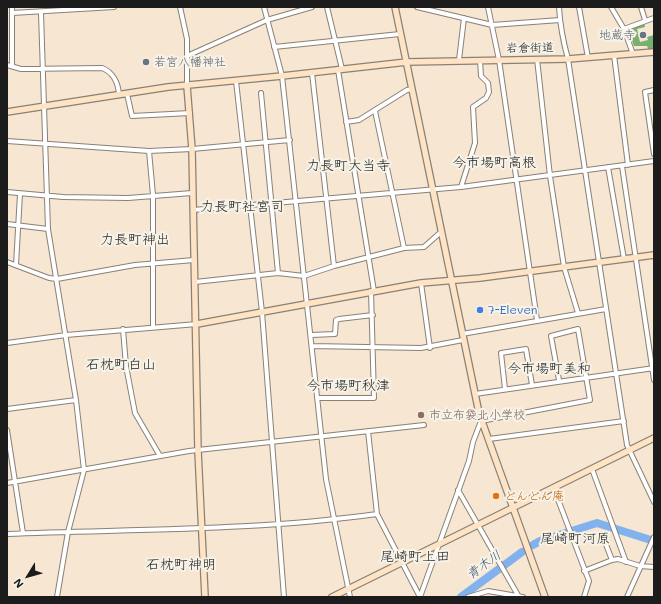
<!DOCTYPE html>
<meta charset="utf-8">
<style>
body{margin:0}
#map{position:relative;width:661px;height:604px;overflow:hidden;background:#f6e6d2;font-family:Mali,sans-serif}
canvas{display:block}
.frame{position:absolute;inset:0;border:8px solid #1c1c1c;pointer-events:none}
.north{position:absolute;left:8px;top:556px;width:40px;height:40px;-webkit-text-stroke:3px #f7f3e8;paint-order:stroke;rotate:233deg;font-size:11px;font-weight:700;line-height:16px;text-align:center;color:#1c1c1c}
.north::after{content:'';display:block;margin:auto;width:14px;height:18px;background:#1c1c1c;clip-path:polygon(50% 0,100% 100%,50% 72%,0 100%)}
</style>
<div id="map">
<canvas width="661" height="604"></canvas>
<div class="frame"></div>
<div class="north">N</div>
</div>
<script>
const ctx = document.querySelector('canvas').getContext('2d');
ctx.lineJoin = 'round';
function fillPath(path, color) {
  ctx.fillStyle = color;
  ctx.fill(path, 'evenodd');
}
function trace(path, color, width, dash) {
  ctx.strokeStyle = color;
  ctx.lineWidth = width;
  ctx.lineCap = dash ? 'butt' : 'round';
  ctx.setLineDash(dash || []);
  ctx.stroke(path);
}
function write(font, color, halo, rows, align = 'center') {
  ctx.font = font + ' Mali,"Klee One",sans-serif';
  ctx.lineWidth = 4;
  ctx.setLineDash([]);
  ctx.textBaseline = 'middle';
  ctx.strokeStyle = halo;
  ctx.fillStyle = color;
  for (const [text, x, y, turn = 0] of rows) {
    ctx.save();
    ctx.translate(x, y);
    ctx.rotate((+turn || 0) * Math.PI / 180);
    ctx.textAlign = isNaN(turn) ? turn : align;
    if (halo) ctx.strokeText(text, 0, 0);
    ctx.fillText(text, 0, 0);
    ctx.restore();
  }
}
fillPath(new Path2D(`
 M644,22L645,27L637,29L640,42L648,40L647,37L654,35V50L649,51L647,46H634L632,41V28Z`), '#78b06e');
trace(new Path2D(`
 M533,545L540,541L597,523L654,541
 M461,597L522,552`), '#82b2ed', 8);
const street = new Path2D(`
 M180,7L187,39V86
 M264,7L282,76L326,479L350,597
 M327,7L342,69
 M417,7L492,25L560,20
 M488,7L499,60L537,320
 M559,7C560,25 563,41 568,59L627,445L654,502
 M579,7L588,58
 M611,7L624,29L633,54
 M641,7L645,20
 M12,13L114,7
 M41,13L48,229L76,400L84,470L68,532L57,597
 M624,29L654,18
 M274,47L400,34
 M614,55L628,165
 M187,56L267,20L312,7
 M537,59L550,176L564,267L578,313
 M459,60L464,18
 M7,65L21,69L102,68C113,72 118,83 119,94
 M12,66V7
 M338,70L374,291
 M312,73L334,266
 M236,81L262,312L284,597
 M654,90L645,92L654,154
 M261,93L278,273
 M127,94L132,116L190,113
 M375,111L404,248
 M346,122L359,120L407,90L412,89
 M7,141L149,151L192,149L290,140
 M149,151L153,195V327
 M622,166L654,380
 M608,167L624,259
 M461,187L475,143L473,107L486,98L489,92L488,83L481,76L480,60
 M7,192L63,197L128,198L192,193
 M193,210L461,187L654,161
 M7,224L48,229
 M7,262L49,278L57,279L135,265L194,260
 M16,265L20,194
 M195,282L278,273L304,276L334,266L404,248L424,247L441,232
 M421,283L430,348
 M123,329L126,366L135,413L160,456
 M462,334L606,309
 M311,335L335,334L336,320L339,319L373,315
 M7,343L66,335L197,324
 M312,346L421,348L463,340
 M505,389L501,353L526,349L532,385
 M475,394L654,368
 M317,398H374L371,291
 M7,409L76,400
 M7,430L23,533
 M368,431L377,514L420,597
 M489,439L624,421
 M592,469L626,562
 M7,483L189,451L424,425
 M554,489L589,581L584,597
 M458,490L519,597
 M7,534C129,529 256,531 377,514
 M605,542L612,560
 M584,571L612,560L618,559L640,566L654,567
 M420,597L469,461L473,442L481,421L590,400L578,329L551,336L559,380
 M468,597L488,591L523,597
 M627,597L654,537`);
const secondary = new Path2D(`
 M395,7L479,413L545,597
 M187,86L192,149L198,451L205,597
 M7,112L168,87L282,76L407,62L568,59L654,52
 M197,324L421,283L480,278L654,255
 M332,597L654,438`);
trace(street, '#898177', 6);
trace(secondary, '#898177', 8);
trace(street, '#fff', 4);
trace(secondary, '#fee4c5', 5.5);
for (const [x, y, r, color] of [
 [643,35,4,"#6b7280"],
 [146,62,4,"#6b7280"],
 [480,310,4,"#3f7fe0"],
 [421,415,4,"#8d6e63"],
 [496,496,4,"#e8710a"]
]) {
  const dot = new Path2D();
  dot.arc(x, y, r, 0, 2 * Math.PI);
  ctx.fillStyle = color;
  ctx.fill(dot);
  trace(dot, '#f7f3e8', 1.5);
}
write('12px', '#5b616d', '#f7f3e8', [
 ["地蔵寺",635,35],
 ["若宮八幡神社",154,62,"left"]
], 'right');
write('12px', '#1c1c1c', '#f7f3e8', [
 ["岩倉街道",530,48,-1]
]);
write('12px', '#366cbe', '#f7f3e8', [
 ["7-Eleven",488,310]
], 'left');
write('12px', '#785e54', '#f7f3e8', [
 ["市立布袋北小学校",429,415]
], 'left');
write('12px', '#c56008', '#f7f3e8', [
 ["どんどん庵",504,496]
], 'left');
write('italic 13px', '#455870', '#f7f3e8', [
 ["青木川",484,565,-36]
]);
write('14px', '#1c1c1c', '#f7f3e8', [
 ["今市場町高根",494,163],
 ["力長町大当寺",348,166],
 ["力長町社宮司",242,207],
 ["力長町神出",135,240],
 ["石枕町白山",121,365],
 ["今市場町美和",549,369],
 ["今市場町秋津",348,386],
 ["尾崎町河原",575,539],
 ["尾崎町上田",415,557],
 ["石枕町神明",181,565]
]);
</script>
